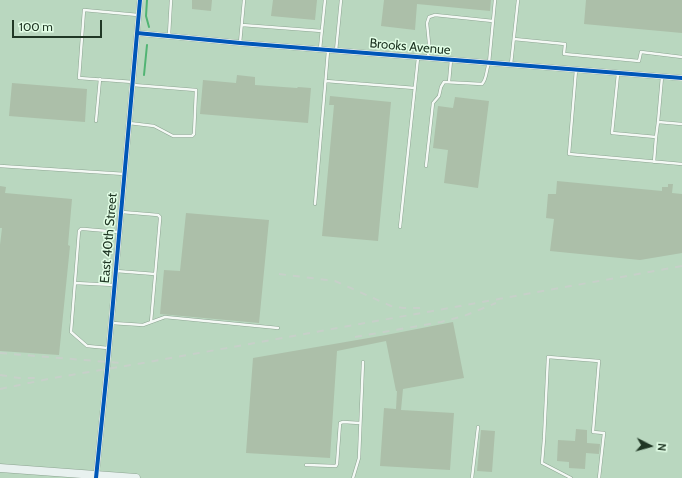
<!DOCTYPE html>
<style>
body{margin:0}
#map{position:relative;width:682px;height:478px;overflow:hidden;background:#b9d7bf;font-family:Cabin,sans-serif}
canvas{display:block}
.north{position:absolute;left:630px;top:426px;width:40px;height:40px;-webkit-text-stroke:3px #e2fee6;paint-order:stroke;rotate:96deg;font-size:11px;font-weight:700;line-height:16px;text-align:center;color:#203725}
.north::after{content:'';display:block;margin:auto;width:14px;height:18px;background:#203725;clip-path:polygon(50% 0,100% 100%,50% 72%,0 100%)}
.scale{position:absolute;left:12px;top:20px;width:90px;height:18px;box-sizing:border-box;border:2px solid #203725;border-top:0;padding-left:5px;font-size:12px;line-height:14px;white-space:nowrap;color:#203725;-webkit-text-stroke:3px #e2fee6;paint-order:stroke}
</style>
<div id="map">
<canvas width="682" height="478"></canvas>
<div class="north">N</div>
<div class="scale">100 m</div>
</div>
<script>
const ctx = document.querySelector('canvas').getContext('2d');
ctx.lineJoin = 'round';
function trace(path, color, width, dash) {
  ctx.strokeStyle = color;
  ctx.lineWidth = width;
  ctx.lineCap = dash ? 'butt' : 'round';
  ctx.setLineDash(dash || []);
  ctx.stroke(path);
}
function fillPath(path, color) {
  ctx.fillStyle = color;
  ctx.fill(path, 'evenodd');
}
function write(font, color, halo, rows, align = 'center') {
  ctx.font = font + ' Cabin,sans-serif';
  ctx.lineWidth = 3;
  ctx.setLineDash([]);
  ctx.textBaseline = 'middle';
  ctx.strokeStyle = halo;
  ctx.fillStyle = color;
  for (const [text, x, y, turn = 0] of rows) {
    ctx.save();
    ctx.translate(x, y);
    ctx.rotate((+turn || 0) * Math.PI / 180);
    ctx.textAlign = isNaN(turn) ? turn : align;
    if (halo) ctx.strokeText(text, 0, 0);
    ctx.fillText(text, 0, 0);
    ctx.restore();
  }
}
trace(new Path2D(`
 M147,0L146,16L149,27
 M144,75L147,45`), '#51b473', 2);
fillPath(new Path2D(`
 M192,0H212L211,11L192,9Z
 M273,0H317L315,20L271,16Z
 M384,0H491L490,11L417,4L415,30L381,26Z
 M586,0H682V33L584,24Z
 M237,75L255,77V85L297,88L298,87L311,88L308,123L200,114L203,80L236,83Z
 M12,83L87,89L85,122L9,116Z
 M330,96L391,102L378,241L322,236L334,105H329Z
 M455,97L489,101L478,188L444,183L448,150L433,148L438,106L453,108Z
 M557,181L662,191V187H668V184H673L672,193L682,194V253L640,260L550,251L554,219L546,218L548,194H556Z
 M0,186L6,187L5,193L72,199L68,245L70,246L59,355L0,351V245L2,228H0Z
 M186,213L269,220L259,323L160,314L164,270L180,271Z
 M453,322L464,378L403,389L401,410L454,413L450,470L380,466L384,408L396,409L397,391H396L386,341L337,351L330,458L246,453L253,358L386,335Z
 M576,429L587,430V443L600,444L599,454L586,453L585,469L569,468V462L557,461L558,440L575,441Z
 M481,430L495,431L492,472L477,471Z`), '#acbfa9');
const lane = new Path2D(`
 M242,25L322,31
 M169,35L171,0
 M514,39L565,44L564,54L639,61L641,52L682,57
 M240,43L244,0
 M320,49L325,0
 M336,51L341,0
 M428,58L429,43L427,23L429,17L435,15L493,21
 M511,64L518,0
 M576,70L569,154L682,164
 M618,74L612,133L656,137L658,122
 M662,77L658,122L682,124
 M326,81L415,88
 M133,82L79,78L84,10L138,15
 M449,82L451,60
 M96,121L100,79
 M129,123L154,126L173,136H192L194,134L196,90L133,85
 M654,162L656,137
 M0,166L125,174
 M426,166L433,103L439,96L441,87L444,82L482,84C487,79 486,70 489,63L495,0
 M315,204L328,51
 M122,212L158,215L160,217V219L151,322
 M400,227L418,58
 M116,271L155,274
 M75,283L114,285
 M112,323L143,325L165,317L278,328
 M108,348L87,346L71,332L79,231L81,229H84L119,232
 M306,465L336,466L337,464L340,423L343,422L360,423
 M353,478L359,458L363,362
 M472,478L478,427
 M571,478L542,463L544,439L548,357L599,361L593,432L604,433L599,478`);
const street = new Path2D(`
 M137,33L240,43L682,78
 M96,478L107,370L140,0`);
const secondary = new Path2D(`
 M0,468L136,478`);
trace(lane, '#8da492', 3.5);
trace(street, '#8da492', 6);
trace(secondary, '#8da492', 9);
trace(lane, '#f4f9f5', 2.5);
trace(street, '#f4f9f5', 5.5);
trace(secondary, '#e8f1ef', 8);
trace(new Path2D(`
 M279,274L335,281L391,306L403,308H426
 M355,337L441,322L464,316L496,303
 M0,353L108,362L123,363
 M0,375L19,378H35
 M0,389L53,378L149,362L682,266`), '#c7d0c9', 2, [7, 7]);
trace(new Path2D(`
 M137,33L240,43L682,78
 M96,478L107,370L140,0`), '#0057b8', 4);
write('13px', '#203725', '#e2fee6', [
 ["Brooks Avenue",410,47,5],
 ["East 40th Street",109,238,-85]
]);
</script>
